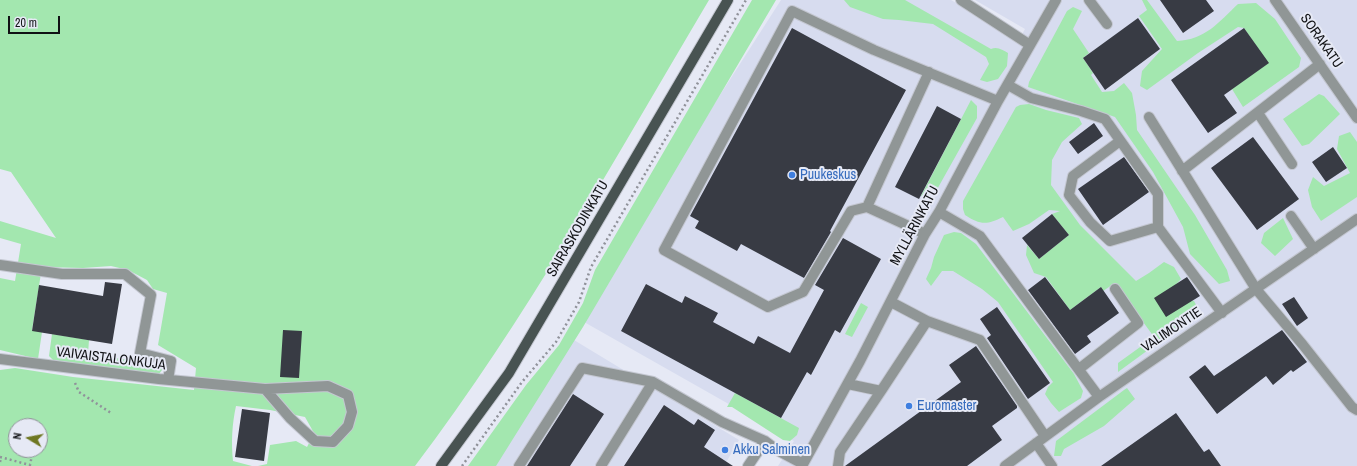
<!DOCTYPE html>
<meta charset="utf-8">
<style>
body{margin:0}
#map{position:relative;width:1357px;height:466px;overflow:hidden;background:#e6e9f5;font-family:"Archivo Narrow",sans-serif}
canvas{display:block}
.north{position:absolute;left:8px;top:418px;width:40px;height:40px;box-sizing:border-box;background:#e6e9f5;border:1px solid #91939b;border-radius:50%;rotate:280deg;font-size:11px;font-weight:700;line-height:16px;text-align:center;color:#111215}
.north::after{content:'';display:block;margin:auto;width:14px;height:18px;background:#6e7722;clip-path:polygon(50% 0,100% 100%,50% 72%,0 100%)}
.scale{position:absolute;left:8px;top:16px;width:52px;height:18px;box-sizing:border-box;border:2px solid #111215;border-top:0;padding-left:5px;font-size:12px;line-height:14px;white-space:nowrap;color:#111215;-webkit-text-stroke:3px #e6e9f5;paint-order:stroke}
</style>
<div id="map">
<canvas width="1357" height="466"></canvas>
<div class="north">N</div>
<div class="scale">20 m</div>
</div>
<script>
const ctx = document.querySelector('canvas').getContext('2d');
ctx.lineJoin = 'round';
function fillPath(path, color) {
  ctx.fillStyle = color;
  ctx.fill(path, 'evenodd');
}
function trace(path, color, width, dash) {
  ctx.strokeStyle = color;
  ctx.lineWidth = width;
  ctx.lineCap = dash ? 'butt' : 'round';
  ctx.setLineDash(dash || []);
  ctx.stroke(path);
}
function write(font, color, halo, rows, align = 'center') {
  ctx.font = font + ' "Archivo Narrow",sans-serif';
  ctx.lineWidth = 4;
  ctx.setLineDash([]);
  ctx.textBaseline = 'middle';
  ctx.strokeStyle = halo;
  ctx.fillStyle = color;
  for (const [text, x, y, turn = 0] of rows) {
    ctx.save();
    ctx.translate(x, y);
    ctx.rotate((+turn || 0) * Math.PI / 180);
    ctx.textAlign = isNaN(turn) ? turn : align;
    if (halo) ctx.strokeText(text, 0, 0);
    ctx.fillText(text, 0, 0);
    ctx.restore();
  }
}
fillPath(new Path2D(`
 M781,0H951L1019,40L1025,29L975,0H1357V466H778L794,441L577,318Z
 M569,337L739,440L724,466H488Z`), '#d7dcef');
fillPath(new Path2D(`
 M0,0H709C615,158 526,320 415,466H258L267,464L270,445L296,441L307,447L314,433L305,417L270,410L236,406C232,424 231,443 233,461L252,466H0V370L15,368L73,377L194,390L196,368L158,345L167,293L153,289L147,280L128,270L111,266L83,268L42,267L32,330L42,332L38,359L0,350V278L15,281L21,244L0,238V221L56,238L11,172L0,169ZM16,426H40V450H16Z
 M752,0H776L583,327L496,466H468L526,385L559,345L583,303L595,270Z
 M844,0H905L991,49C997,46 1003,50 1008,53L1007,66L998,79L987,82L980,80L989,64L986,57L933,24L899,20L883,19L850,7Z
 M1142,0H1147L1177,41C1205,40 1219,22 1238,4L1256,3L1275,19L1301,58L1299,67L1243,107L1232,89L1268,63L1244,28L1238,27L1198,53L1147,90L1140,86L1142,71L1162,49L1139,16L1147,10Z
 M1073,7L1082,11L1073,29L1089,53L1083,58L1093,73L1091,75L1102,92L1114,91L1124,83L1132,93L1136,115L1137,130L1195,215L1227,270L1230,281L1219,284L1190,254L1183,227L1153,172L1115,117L1028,87L1029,82L1067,11Z
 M1319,94L1324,96L1340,114L1309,144L1302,146L1283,119Z
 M971,100L977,106V118L935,193L921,196Z
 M1029,104L1046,110L1079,118L1082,124L1062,142L1052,160L1051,185L1080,225L1136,281L1149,273L1164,262L1174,267L1181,279L1169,292L1178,298L1194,301L1200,312L1118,372V363L1154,337L1115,283L1103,291L1101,287L1070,310L1046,277L1034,273L1026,255L1027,245L1039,259L1069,235L1052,214L1060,211L1049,210L1029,224L1013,231L1003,217C987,225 980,225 965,215L963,209V201L1016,107L1020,105Z
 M1350,132L1357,142V197L1321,221L1312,207L1308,190L1313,177L1324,186L1350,173L1337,149L1339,136Z
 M1283,218L1293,239L1275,256L1261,243L1264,233Z
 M954,232L961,233L976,244L1074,374L1083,391L1081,398L1059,412L1051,403L1045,394L1048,387L1053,382L998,302L982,289L953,271H942L931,286L926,279L931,268L934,257L944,235Z
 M861,303L868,307L852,337L845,334Z
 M52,334L89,340L88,354L160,364L162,370L159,374H155L53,360L49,356Z
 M1127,388L1135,399L1104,426L1064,449L1061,456H1054L1056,441L1124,390Z
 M735,393L799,428L797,435L790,441L783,440L732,407H727Z`), '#a3e7af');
fillPath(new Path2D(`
 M1160,0H1206L1214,11L1183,33Z
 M1138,18L1160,49L1105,90L1083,58Z
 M792,28L906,90L830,231L831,232L804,278L741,244L737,251L695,228L699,221L690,216Z
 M1244,28L1269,63L1224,95L1237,113L1208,133L1171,80Z
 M937,106L961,119L919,199L895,187Z
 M1094,123L1103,136L1078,154L1069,142Z
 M1253,137L1299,199L1257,230L1211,168Z
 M1333,147L1347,168L1326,182L1312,162Z
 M1124,157L1149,192L1103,225L1078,189Z
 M1052,214L1069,235L1039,259L1022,238Z
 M843,238L881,259L840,333L835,330L811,375L807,372L781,418L621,331L646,284L682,303L685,296L718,313L713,322L754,344L758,336L790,353L824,290L815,285Z
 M1045,277L1070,310L1101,287L1119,313L1087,336L1091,342L1075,354L1028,290Z
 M1187,277L1200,296L1166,317L1154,298Z
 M105,282L122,284L112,344L32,331L39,285L103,296Z
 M1294,297L1308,318L1297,326L1282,304Z
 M997,307L1050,383L1028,399L987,338L991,335L980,319Z
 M283,330L302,331L299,378L280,377Z
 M1282,330L1307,362L1293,372L1291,370L1273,385L1266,376L1217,414L1189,377L1205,365L1214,376Z
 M976,346L1017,406V408L992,426L1002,440L967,466H845L961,382L949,365Z
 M573,394L604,414L570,466H527Z
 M664,405L694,425L698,419L715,430L704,447L733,466H624Z
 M242,409L270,413L264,461L235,457Z
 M1176,413L1204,452L1209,449L1221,466H1101Z`), '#383b44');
const minor = new Path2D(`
 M961,0L1030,45
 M1089,0L1107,24
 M1275,0L1357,118
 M1008,85L1031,98L1081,111L1105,119L1158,194V227L1222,313
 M1258,113L1292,164
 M1149,117L1256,289L1303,345L1352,407L1357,410
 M1120,141L1073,176L1069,195L1090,222L1110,241L1158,227
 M1182,171L1320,64
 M867,207L929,72
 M939,212L980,236L1099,397
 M1291,216L1314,249
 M925,234L902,223L867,207L851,211L803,292L768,307L664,250L792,11L874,50L998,101
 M0,265L62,274H125L151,295L140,353L171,361L168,380
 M927,321L980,340L1045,436
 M0,359L159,379L265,389L290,418L315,441L333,442L348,426L352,412L348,395L328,386L265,389
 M1079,369L1138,323L1115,289
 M848,384L881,391L927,321L891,302
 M1036,443L1052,466
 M519,466L582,368L653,382L722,422L765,441L777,450L803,464
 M601,466L653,382
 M748,466L765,441
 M802,466L860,361L925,234L939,212L998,101L1056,0
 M838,466L840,452L881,391
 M1005,466L1099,397L1357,219`);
const major = new Path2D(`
 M441,466L509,373L728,0`);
trace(minor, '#c4c7d1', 12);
trace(major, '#c4c7d1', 12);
trace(new Path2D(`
 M75,383L79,392L111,413
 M0,457L30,465L33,450
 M0,462L1,458
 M462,466L522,382L556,342L579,302L591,267L746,0`), '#90929a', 2.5, [2, 3]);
trace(minor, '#909696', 10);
trace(major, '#485352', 10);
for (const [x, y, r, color] of [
 [792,175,4,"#3f7fe0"],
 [909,406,4,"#3f7fe0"],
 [725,450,4,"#3f7fe0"]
]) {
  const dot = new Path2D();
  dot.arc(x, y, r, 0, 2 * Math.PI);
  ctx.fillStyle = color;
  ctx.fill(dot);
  trace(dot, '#e6e9f5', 1.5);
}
write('14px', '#111215', '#e6e9f5', [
 ["SORAKATU",1321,41,55],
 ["MYLLÄRINKATU",915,226,-62],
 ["SAIRASKODINKATU",578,229,-60],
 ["VALIMONTIE",1172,330,-34],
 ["VAIVAISTALONKUJA",111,359,7]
]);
write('14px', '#366cbe', '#e6e9f5', [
 ["Puukeskus",800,175],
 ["Euromaster",917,406],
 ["Akku Salminen",733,450]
], 'left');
</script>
